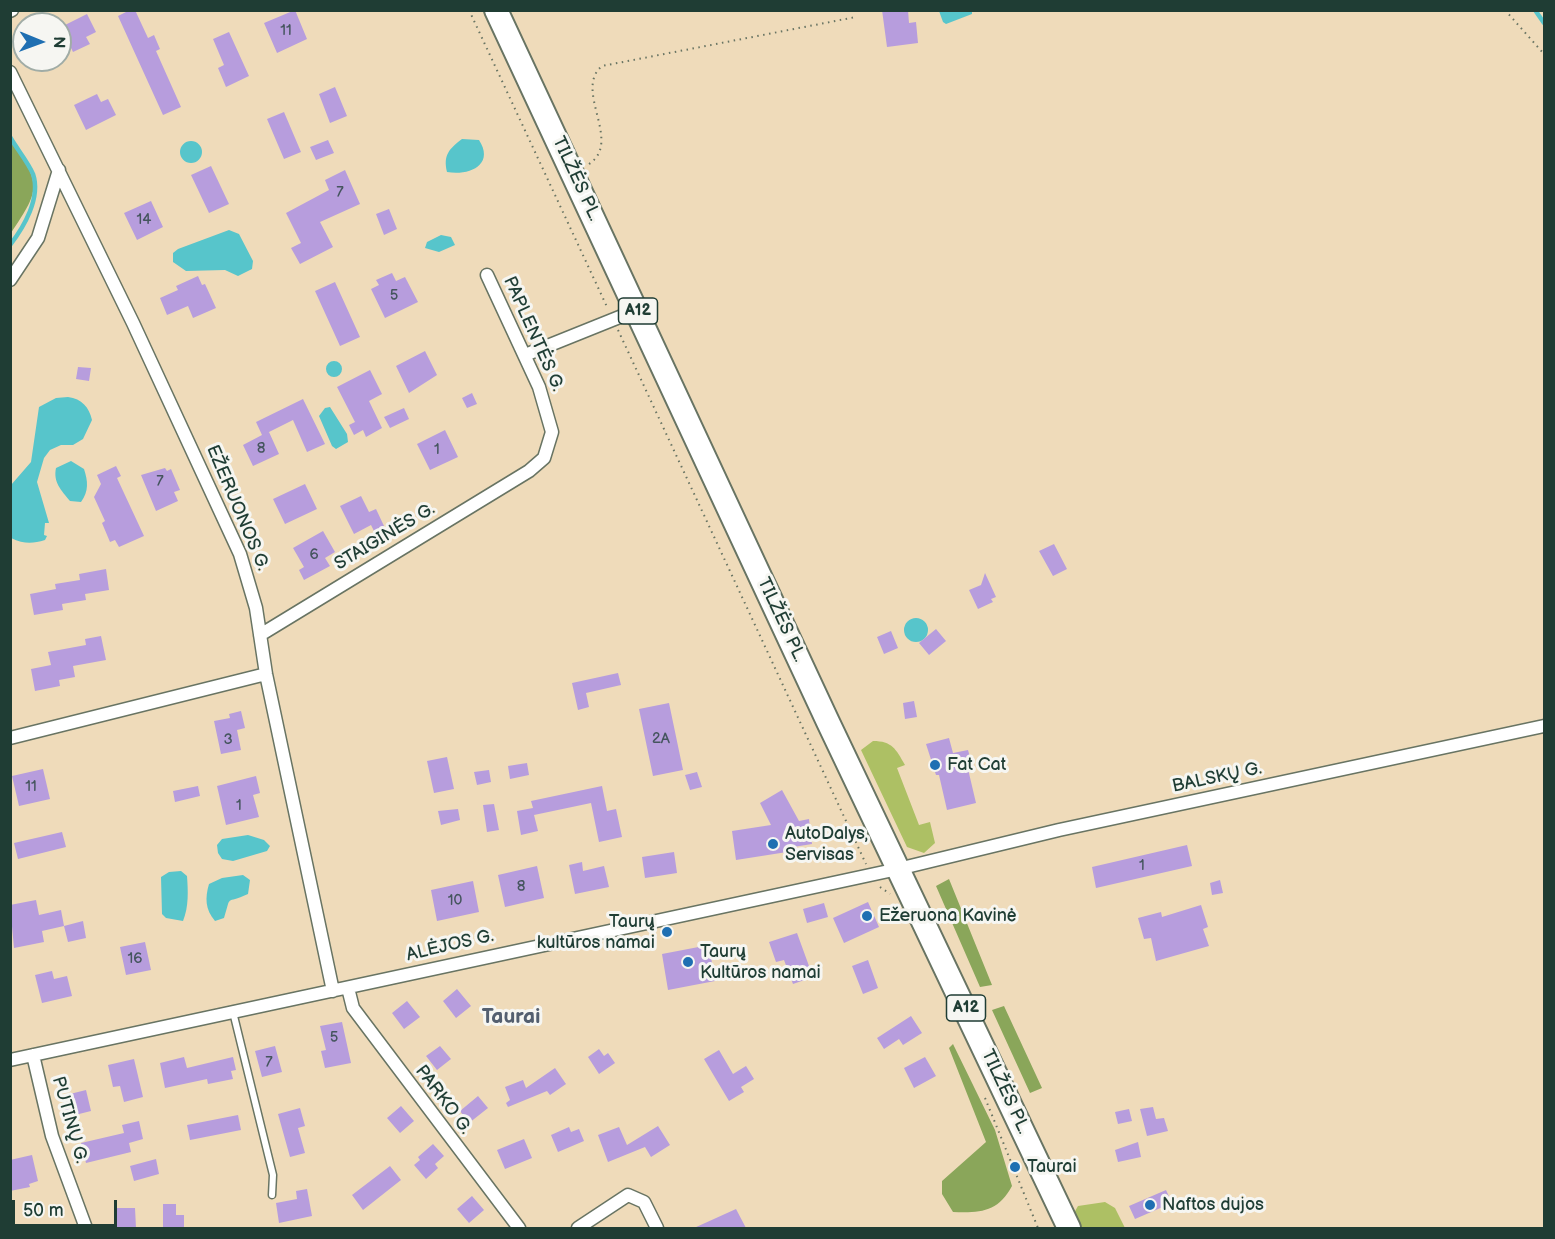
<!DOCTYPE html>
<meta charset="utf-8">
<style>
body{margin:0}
#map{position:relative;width:1555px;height:1239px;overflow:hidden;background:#efdbba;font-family:"Balsamiq Sans",sans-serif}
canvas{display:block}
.frame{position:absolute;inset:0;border:12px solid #1f3d34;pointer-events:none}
.north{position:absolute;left:12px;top:12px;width:60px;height:60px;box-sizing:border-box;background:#f6f6f2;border:2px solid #a0aca6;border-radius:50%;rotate:91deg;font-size:16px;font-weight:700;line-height:24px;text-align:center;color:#1f3d34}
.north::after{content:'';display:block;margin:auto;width:21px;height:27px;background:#1f6fb2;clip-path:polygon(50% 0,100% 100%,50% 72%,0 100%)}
.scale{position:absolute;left:12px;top:1200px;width:105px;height:27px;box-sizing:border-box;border:3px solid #1f3d34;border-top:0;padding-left:8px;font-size:18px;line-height:21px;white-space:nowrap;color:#1f3d34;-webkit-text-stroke:4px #f6f6f2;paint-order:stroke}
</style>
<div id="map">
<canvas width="1555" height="1239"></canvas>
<div class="frame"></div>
<div class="north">N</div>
<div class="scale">50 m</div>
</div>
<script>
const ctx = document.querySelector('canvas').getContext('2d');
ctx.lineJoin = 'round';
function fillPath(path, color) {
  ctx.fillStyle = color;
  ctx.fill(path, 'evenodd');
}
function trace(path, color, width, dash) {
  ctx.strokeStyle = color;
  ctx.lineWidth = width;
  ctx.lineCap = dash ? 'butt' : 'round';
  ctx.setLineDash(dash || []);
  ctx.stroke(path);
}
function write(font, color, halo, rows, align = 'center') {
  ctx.font = font + ' "Balsamiq Sans",sans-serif';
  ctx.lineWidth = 6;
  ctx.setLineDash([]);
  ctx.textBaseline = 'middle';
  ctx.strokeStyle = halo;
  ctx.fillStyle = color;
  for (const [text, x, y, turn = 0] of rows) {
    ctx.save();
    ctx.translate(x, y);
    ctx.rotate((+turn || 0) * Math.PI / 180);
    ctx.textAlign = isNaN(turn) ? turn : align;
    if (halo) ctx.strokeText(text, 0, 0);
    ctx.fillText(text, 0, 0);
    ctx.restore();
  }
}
fillPath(new Path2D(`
 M873,741C892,741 896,749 905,765L897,768L919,825L930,822L935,843L924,853L907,847L861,750Z
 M1105,1202L1115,1208L1125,1228H1081L1074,1213L1078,1206Z`), '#adc064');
fillPath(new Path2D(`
 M11,137C39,185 43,186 11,233Z
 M949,879L992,985L980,987L936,886Z
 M1004,1006L1042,1088L1030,1093L992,1010Z
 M953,1044L995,1130L1012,1186C998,1212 981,1213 953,1212L942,1194V1181L986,1142L949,1048Z`), '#8aa65a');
fillPath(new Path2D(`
 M939,11H972V14L946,24L943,22Z
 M462,139L479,140C495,165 469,176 447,172C443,155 449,149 462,139Z
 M180 152a11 11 0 1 1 22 0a11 11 0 1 1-22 0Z
 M229,230L239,234L253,261L252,269L238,276L225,270L186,271L173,262V253L178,249Z
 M441,235L451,237L455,245L439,252L425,248L427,242Z
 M326 369a8 8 0 1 1 16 0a8 8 0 1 1-16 0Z
 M68,397C82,399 89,407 92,420L83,439L73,445H61L50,450L44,458L37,482L49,523H45L44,535L47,536L45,540C32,544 24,544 11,538V485L31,462L39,407L56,398Z
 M330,407L347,434L348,442L336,449L332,446L319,416L325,408Z
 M71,461L84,469C88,481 89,491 81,502L70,501C61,490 53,482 56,468Z
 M904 630a12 12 0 1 1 24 0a12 12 0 1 1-24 0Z
 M248,835L264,840L270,846L267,851L233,861L222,859L218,853L217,845L222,839Z
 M181,871L187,876C188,890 189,907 183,921L166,918L162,914L161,877L169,872Z
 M243,875L250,880L248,894C224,905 232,893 224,918L215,921C205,909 205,898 209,884L222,878Z`), '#57c5cb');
trace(new Path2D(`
 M1535,10L1544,23
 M10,137C17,149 28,162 33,174C41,198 24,227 10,245`), '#57c5cb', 4.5);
fillPath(new Path2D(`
 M130,10H135L148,38L154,35L160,49L156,51L181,107L163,115L118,16Z
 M295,10L307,39L277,53L264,23Z
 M882,10H908L909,23L916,22L918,43L887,47Z
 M87,14L96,32L86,37L90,44L73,52L61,27Z
 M229,32L249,76L226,87L218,68L224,65L213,39Z
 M335,87L347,116L330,123L319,94Z
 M97,94L101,102L108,99L116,115L86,130L74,105Z
 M284,112L301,152L284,159L267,119Z
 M328,140L334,153L316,160L310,147Z
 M211,166L229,204L209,213L191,175Z
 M345,170L360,204L320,222L333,247L300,264L291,248L301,243L286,213L329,190L325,180Z
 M151,201L163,227L137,240L124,213Z
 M389,209L397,229L384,235L376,214Z
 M392,273L396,281L405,277L418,302L385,318L371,289L379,285L376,280Z
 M198,276L202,285L205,284L216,308L193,318L188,306L167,315L160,298L178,290L176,286Z
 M335,282L360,337L340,346L315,291Z
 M425,351L437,375L409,393L396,366Z
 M78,367L91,368L89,381L76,379Z
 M370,370L382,394L369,401L382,428L366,437L363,430L354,435L349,425L355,422L337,387Z
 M472,393L477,404L467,408L462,398Z
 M303,399L325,444L307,452L293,420L263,435L269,432L279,454L253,466L243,445L262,435L256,422Z
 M404,408L409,419L390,428L384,417Z
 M445,430L458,457L430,470L417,444Z
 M116,466L121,476L117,478L144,536L119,547L115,540L110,542L102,523L105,521L94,497L101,484L97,475Z
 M165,468L167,471L171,469L180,490L174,492L178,501L156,511L141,475Z
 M305,484L317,509L285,524L273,499Z
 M361,496L369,512L376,509L384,526L374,531L371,525L354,534L340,506Z
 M323,531L335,552L325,558L330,566L304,580L299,570L304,567L293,548Z
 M1054,544L1067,569L1053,576L1039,551Z
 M106,569L109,590L85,594L86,600L62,604L63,610L34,615L30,594L56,589L55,584L80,580L79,574Z
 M985,573L996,597L991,599L993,602L978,609L969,590L981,585Z
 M936,629L946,641L929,655L919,643Z
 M891,631L898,648L884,654L877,637Z
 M101,636L106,660L73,666L75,677L59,680L60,686L35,691L31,669L51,665L48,652L86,645L85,639Z
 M618,673L621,685L586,693L589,707L578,710L572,683Z
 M914,701L917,717L905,719L903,703Z
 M669,703L683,770L653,776L639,709Z
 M241,711L245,728L237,730L241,750L221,754L214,721L230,718L229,714Z
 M949,738L953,753L968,750L973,768L968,769L976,803L947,810L939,775H936L926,744Z
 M447,757L454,789L434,793L427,761Z
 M527,763L529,775L510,779L508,766Z
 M43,769L50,799L19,806L12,776Z
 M489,770L491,782L477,785L474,772Z
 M697,772L702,787L690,790L685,775Z
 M256,776L260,793L253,795L259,817L226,825L217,786Z
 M198,786L200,796L175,802L173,791Z
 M602,786L607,811L616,809L622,837L599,842L591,803L534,815L538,831L521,835L517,811L533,808L531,801Z
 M782,790L799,821L809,819L812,844L787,848V852L736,860L732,831L771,825L760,803Z
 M494,804L499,830L487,832L483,805Z
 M458,809L460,820L441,825L438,811Z
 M62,832L66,847L18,859L14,843Z
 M1187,845L1192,866L1096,888L1092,867Z
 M674,852L677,873L645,878L642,857Z
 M582,862L583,871L604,866L609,887L575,894L569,865Z
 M537,866L544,898L505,907L498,875Z
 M1220,880L1223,893L1212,895L1210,883Z
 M473,881L479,912L437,921L431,890Z
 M36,900L39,915L61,910L64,926L42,931L44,942L14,948L10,905Z
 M868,902L879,927L844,943L833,918Z
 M824,903L828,917L807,923L803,909Z
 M1201,905L1208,927L1203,929L1209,946L1156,961L1151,938L1144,939L1138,918L1161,912L1162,917Z
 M83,921L86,938L68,942L64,926Z
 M797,933L813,977L793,984L784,960L776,962L769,942Z
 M145,942L151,970L126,975L120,947Z
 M709,945L715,981L668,990L662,954Z
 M868,960L878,988L863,994L852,966Z
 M52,971L54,979L67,976L72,996L42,1003L35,975Z
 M457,989L471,1006L456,1018L443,1001Z
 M407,1001L420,1017L404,1029L392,1013Z
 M911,1016L922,1033L903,1045L899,1039L884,1049L877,1038Z
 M342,1022L351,1063L325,1068L321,1051L326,1050L320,1026Z
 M275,1046L282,1072L262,1077L255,1051Z
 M440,1046L451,1059L437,1070L426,1056Z
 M599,1049L604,1056L608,1053L615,1063L599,1074L588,1057Z
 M719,1050L733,1074L746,1066L754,1079L741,1087L744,1092L729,1101L704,1059Z
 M184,1057L187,1068L233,1057L236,1070L231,1071L233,1079L208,1084L207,1079L165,1088L160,1063Z
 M925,1057L936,1076L914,1088L904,1068Z
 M134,1059L143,1097L124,1102L120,1086L113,1087L108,1065Z
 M555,1068L566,1084L550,1095L547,1091L508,1107L506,1103L510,1100L505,1087L523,1080L526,1088Z
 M86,1090L91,1111L67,1117L62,1096Z
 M478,1096L488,1108L469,1123L460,1111Z
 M401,1106L414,1121L400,1133L387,1118Z
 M1153,1107L1156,1119L1164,1118L1168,1131L1147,1136L1140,1109Z
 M300,1108L305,1126L298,1128L305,1153L290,1157L278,1114Z
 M1129,1109L1132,1121L1118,1124L1115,1112Z
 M238,1115L241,1130L190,1140L187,1125Z
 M139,1121L143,1139L129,1143L131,1152L86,1163L81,1143L124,1133L122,1125Z
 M658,1126L670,1145L651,1157L645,1147L608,1162L598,1135L619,1127L627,1145Z
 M569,1127L571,1132L579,1129L584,1141L558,1152L551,1135Z
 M524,1139L532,1158L505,1169L497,1150Z
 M1138,1142L1141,1157L1118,1162L1115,1150Z
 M433,1144L444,1156L435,1164L438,1168L426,1179L414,1165L420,1160L418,1157Z
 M32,1155L38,1181L29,1184L30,1187L10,1191V1160Z
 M156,1159L159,1174L134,1181L130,1166Z
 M390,1166L401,1180L363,1210L352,1195Z
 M307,1189L312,1216L279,1223L276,1203L297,1199L296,1191Z
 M1166,1190L1172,1203L1135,1219L1129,1206Z
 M472,1196L484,1210L469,1223L457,1209Z
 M163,1204H176V1215H184V1228H163Z
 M116,1208H135L136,1228H116Z
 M736,1209L746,1228H694Z`), '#b79ddd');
const lane = new Path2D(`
 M233,1012L273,1175L272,1195`);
const street = new Path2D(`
 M10,11L12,10
 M10,72L133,323L240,554L256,608L266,674L333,991
 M10,280L38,238L59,170
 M525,355L637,310
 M260,635L529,471L544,458L552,432L539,387L487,275
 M10,738L266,674
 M348,988L353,1008L519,1228
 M33,1055L52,1136L86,1228
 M10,1060L898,869L1059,830L1544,726
 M578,1228L628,1195L644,1202L657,1228`);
const highway = new Path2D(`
 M496,10L828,722L1069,1228`);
trace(lane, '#687463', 9);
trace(street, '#687463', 15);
trace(highway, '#687463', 26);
trace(new Path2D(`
 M469,10L608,309
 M1505,10L1544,54
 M589,164C623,142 573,90 602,66L856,17
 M618,330L866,864
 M880,887L890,894
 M985,1098L1038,1228`), '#687463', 2, [1.5, 4.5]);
trace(lane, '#fff', 6);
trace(street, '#fff', 12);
trace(highway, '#fff', 22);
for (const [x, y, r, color] of [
 [935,765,6,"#1f6fb2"],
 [773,844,6,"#1f6fb2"],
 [867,916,6,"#1f6fb2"],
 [667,932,6,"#1f6fb2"],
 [688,962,6,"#1f6fb2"],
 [1015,1167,6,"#1f6fb2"],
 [1150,1205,6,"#1f6fb2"]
]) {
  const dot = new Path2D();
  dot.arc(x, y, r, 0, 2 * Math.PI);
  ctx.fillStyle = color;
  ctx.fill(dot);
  trace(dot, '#f6f6f2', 2);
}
write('15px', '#45555e', null, [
 ["11",286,31],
 ["7",340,193],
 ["14",144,220],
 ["5",394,296],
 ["8",261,449],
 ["1",437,450],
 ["7",160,482],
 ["6",314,555],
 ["2A",661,739],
 ["3",228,740],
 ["11",31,787],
 ["1",239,806],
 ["1",1142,866],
 ["8",521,887],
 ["10",455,901],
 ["16",135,959],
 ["5",334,1038],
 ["7",269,1063]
]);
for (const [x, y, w] of [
 [638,311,39],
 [966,1008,39]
]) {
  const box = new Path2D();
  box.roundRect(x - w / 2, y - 13, w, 26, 4.5);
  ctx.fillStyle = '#f6f6f2';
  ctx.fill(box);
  trace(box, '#1f3d34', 1.5);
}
write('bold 16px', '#1f3d34', null, [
 ["A12",638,311],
 ["A12",966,1008]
]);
write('18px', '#1f3d34', '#f6f6f2', [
 ["TILŽĖS PL.",576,179,65],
 ["PAPLENTĖS G.",533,334,66],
 ["EŽERUONOS G.",237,508,67],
 ["STAIGINĖS G.",385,537,-31],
 ["TILŽĖS PL.",781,620,65],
 ["BALSKŲ G.",1217,778,-12],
 ["ALĖJOS G.",450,946,-13],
 ["TILŽĖS PL.",1005,1092,65],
 ["PARKO G.",443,1100,53],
 ["PUTINŲ G.",69,1120,74]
]);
write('18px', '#1f3d34', '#f6f6f2', [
 ["Fat Cat",947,765],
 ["AutoDalys,",785,834],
 ["Servisas",785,855],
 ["Ežeruona Kavinė",879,916],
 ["Taurų",655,922,"right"],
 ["kultūros namai",655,943,"right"],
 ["Taurų",700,952],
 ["Kultūros namai",700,973],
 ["Taurai",1027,1167],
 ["Naftos dujos",1162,1205]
], 'left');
write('bold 21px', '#545f6f', '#f6f6f2', [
 ["Taurai",511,1018]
]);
</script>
